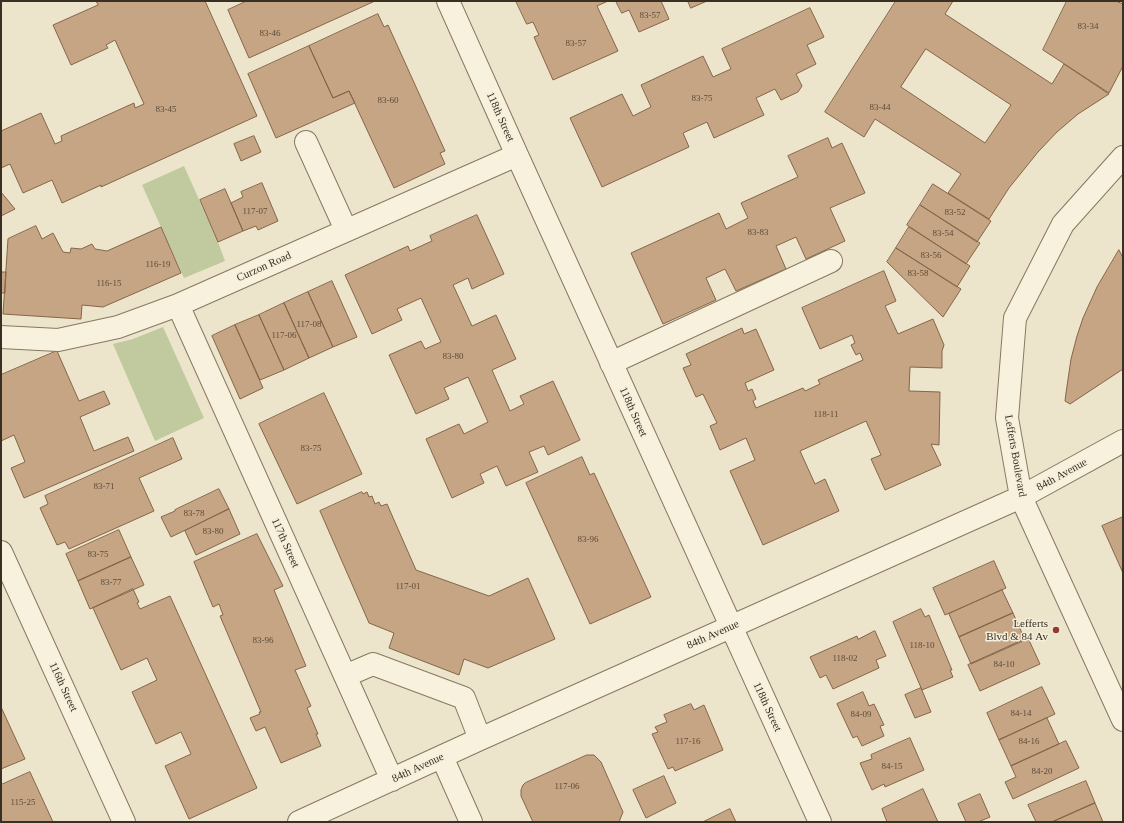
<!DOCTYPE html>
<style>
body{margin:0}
#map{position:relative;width:1124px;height:823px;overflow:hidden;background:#ece4cb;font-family:Georgia,serif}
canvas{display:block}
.frame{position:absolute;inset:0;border:2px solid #392f22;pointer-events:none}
</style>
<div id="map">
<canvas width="1124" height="823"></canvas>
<div class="frame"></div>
</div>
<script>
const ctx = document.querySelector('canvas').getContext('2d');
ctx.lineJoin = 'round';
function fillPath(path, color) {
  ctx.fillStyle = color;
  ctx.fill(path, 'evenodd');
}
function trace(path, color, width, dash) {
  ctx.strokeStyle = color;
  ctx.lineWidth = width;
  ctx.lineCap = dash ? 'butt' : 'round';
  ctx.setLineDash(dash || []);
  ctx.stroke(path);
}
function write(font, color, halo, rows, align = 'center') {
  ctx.font = font + ' Georgia,serif';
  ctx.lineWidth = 3;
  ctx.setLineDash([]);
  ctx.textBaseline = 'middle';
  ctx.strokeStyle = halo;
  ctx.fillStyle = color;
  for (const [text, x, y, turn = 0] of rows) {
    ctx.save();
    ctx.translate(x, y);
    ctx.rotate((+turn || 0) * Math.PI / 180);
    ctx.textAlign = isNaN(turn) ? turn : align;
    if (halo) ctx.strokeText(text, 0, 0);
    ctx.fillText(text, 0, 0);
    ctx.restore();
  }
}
fillPath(new Path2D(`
 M184,166L218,242L225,261L184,278L142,185Z
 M163,327L204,418L155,441L113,344L133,339Z`), '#c1c99f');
const building = new Path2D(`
 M96,1H205L257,116L101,187V185L62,203L52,180L23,193L10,164L1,168V131L41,113L55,144L62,141L61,136L134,103L135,108L144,104L115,40L106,45L108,48L71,65L53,25L98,5Z
 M247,1H375L249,58L228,10Z
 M516,1H608L597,6L618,51L553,80L534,37L539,35L533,22L527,24Z
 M616,1H661L669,19L639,32L629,10L622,13Z
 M688,1H707L691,8Z
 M896,1H953L945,14L1052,84L1064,64L1109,94L1078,114L1057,132L1038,152L1009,188L989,219L948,193L961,174L875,119L864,137L825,112ZM926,49L1011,105L985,143L901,87Z
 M1067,1H1116L1123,4V66L1109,93L1043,50Z
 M810,8L824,37L807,45L816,64L796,74L802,86L798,92L781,100L775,89L756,98L764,115L714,138L707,122L683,133L689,147L602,187L570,118L622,94L633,116L651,107L641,85L703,56L713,77L731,69L722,49Z
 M378,14L384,27L388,25L445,151L440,153L445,164L394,188L349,91L333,98L309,46Z
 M309,46L333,98L349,91L355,103L276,138L248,74Z
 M254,136L261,152L241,161L234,144Z
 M828,138L832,148L842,143L865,193L830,208L845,241L806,259L796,237L776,246L786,269L736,291L725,269L706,278L716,300L663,324L631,253L719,213L726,229L748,218L741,203L798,177L788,156Z
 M262,183L278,221L258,230L256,226L243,231L231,203L243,197L241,192Z
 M933,184L991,221L977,242L920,205Z
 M225,189L243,231L218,242L200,200Z
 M1,192L15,209L1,216Z
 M920,205L980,243L966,264L907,225Z
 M477,215L504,274L472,289L468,278L453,285L472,326L496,315L516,359L492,370L510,411L524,404L520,396L553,381L580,440L548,455L544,446L529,452L538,472L506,486L497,466L480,474L484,483L452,498L426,439L459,424L464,434L488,422L468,377L444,388L449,399L416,414L389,355L421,341L425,349L441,342L421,298L397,309L402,320L372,334L345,275L408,246L410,251L432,241L430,236Z
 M36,226L42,239L53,233L63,252L70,253L71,248L81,249L92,244L95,249L107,251L161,227L181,273L103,307L82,305L81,319L3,314L8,239Z
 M909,227L970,266L957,287L896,248Z
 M896,248L961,289L943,317L887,262Z
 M1119,250L1123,258V369L1070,404L1065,401L1066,393L1071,359L1077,336L1083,318L1097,287Z
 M884,271L896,301L885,306L898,334L933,319L944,345L942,351V368L910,367L909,391L940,392L939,445L931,444L941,465L885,490L871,459L881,455L866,421L800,451L815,484L825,479L839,511L763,545L730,471L755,460L746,438L720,450L710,426L717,423L703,394L696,397L683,368L691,365L686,354L742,328L744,334L756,329L774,370L745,383L748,391L752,389L756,399L753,401L756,408L803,388L805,391L820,384L818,380L863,360L860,353L856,355L851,345L855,343L852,335L820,349L802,308Z
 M1,272H6L5,293H1Z
 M332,281L357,337L333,347L308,292Z
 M308,292L333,347L309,358L284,303Z
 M284,303L309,358L284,370L259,315Z
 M259,315L284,370L260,380L235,325Z
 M235,325L263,388L240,399L212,336Z
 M57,351L79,401L104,391L110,404L80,417L94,451L128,437L134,451L24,498L11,468L25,462L14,435L1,441V375Z
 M324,393L362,474L297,504L259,424Z
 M173,438L182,459L139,478L154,511L69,549L65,542L57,545L40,508L48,504L45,496Z
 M582,457L590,475L594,473L651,597L590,624L526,483Z
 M219,489L229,509L171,537L161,517L175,511V510Z
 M362,492L363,494L367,492L369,497L372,496L375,504L379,502L381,506L387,504L416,570L489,596L528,578L555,639L488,668L464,659L459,675L389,648L394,633L369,623L320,511Z
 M229,509L240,534L196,555L185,531Z
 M1123,517V573L1102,526Z
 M119,530L131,557L78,581L66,554Z
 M257,534L283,586L274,590L306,666L295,670L311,706L307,708L318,734H316L321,746L281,763L265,727L256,731L250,718L260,714L259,712H261L220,616L223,615L219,604L213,607L194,562Z
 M131,557L144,585L90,609L78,581Z
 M994,561L1006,588L945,615L933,588Z
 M133,589L139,602L137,603L140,609L170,596L257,788L189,819L165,766L191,754L181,732L156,744L132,692L157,680L147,658L121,670L93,608Z
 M1002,590L1013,613L959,637L949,614Z
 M921,609L925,617L929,615L952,670H950L953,677L922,690L893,622Z
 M1013,613L1025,640L971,664L959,637Z
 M875,631L886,656L876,660L879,668L833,689L826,675L820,678L810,657L857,636L858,639Z
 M1028,638L1040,664L980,691L968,665Z
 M1042,687L1055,714L999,740L987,713Z
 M921,688L931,712L915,718L905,695Z
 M863,692L869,706L874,704L884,725L880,726L884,736L862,746L857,736L853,738L837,704Z
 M691,704L694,710L704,705L723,750L675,771L673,767L668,769L652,734L658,732L655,727L667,722L664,715Z
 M1,707L25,759L1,769Z
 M1047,718L1059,744L1011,766L999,740Z
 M910,738L924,770L885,787L884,784L872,790L860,763L872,759L871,755Z
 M1066,741L1079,768L1013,799L1005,782L1016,777L1011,766Z
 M587,755H594L601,762L623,812L619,822H533L521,796V790L523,785L525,783Z
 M30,772L53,822H1V785Z
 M664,776L676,803L646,818L633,790Z
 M1086,781L1095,803L1052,822H1036L1028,805Z
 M923,789L938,822H887L882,809Z
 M980,794L990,817L978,822H966L958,804Z
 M1095,803L1103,822H1052Z
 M730,809L736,822H703Z`);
fillPath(building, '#c6a584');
trace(building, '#856548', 1);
const minor = new Path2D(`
 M448,1L517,155L820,822
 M306,142L346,230
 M1123,157L1063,224L1015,318L1007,418L1021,497L1123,720
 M178,305L392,780
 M1,337L58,340L118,327L178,305L517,155
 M611,363L831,261
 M1,552L124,822
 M345,676L373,664L464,698L480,739
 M442,757L471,822
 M299,822L480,739L1021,497L1123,441`);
trace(minor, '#877860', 24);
trace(minor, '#f7f1de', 22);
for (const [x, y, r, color] of [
 [1056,630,4,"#923b35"]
]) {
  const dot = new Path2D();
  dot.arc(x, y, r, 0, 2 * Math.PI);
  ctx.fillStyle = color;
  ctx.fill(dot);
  trace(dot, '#f4eeda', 1.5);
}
write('9px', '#5c4c3a', null, [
 ["83-57",650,16],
 ["83-34",1088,27],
 ["83-46",270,34],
 ["83-57",576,44],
 ["83-75",702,99],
 ["83-60",388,101],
 ["83-44",880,108],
 ["83-45",166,110],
 ["117-07",255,212],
 ["83-52",955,213],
 ["83-83",758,233],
 ["83-54",943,234],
 ["83-56",931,256],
 ["116-19",158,265],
 ["83-58",918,274],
 ["116-15",109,284],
 ["117-08",309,325],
 ["117-06",284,336],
 ["83-80",453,357],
 ["118-11",826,415],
 ["83-75",311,449],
 ["83-71",104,487],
 ["83-78",194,514],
 ["83-80",213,532],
 ["83-96",588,540],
 ["83-75",98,555],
 ["83-77",111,583],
 ["117-01",408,587],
 ["83-96",263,641],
 ["118-10",922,646],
 ["118-02",845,659],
 ["84-10",1004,665],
 ["84-14",1021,714],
 ["84-09",861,715],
 ["117-16",688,742],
 ["84-16",1029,742],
 ["84-15",892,767],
 ["84-20",1042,772],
 ["117-06",567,787],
 ["115-25",23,803]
]);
write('11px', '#392f22', '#f4eeda', [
 ["118th Street",500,117,66],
 ["Curzon Road",264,267,-24],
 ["118th Street",633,412,66],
 ["Lefferts Boulevard",1015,456,80],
 ["84th Avenue",1062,475,-29],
 ["117th Street",285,543,66],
 ["84th Avenue",713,635,-24],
 ["116th Street",63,687,65],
 ["118th Street",767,707,65],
 ["84th Avenue",418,768,-25]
]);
write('11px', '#392f22', '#f4eeda', [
 ["Lefferts",1048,624],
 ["Blvd & 84 Av",1048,637]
], 'right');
</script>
